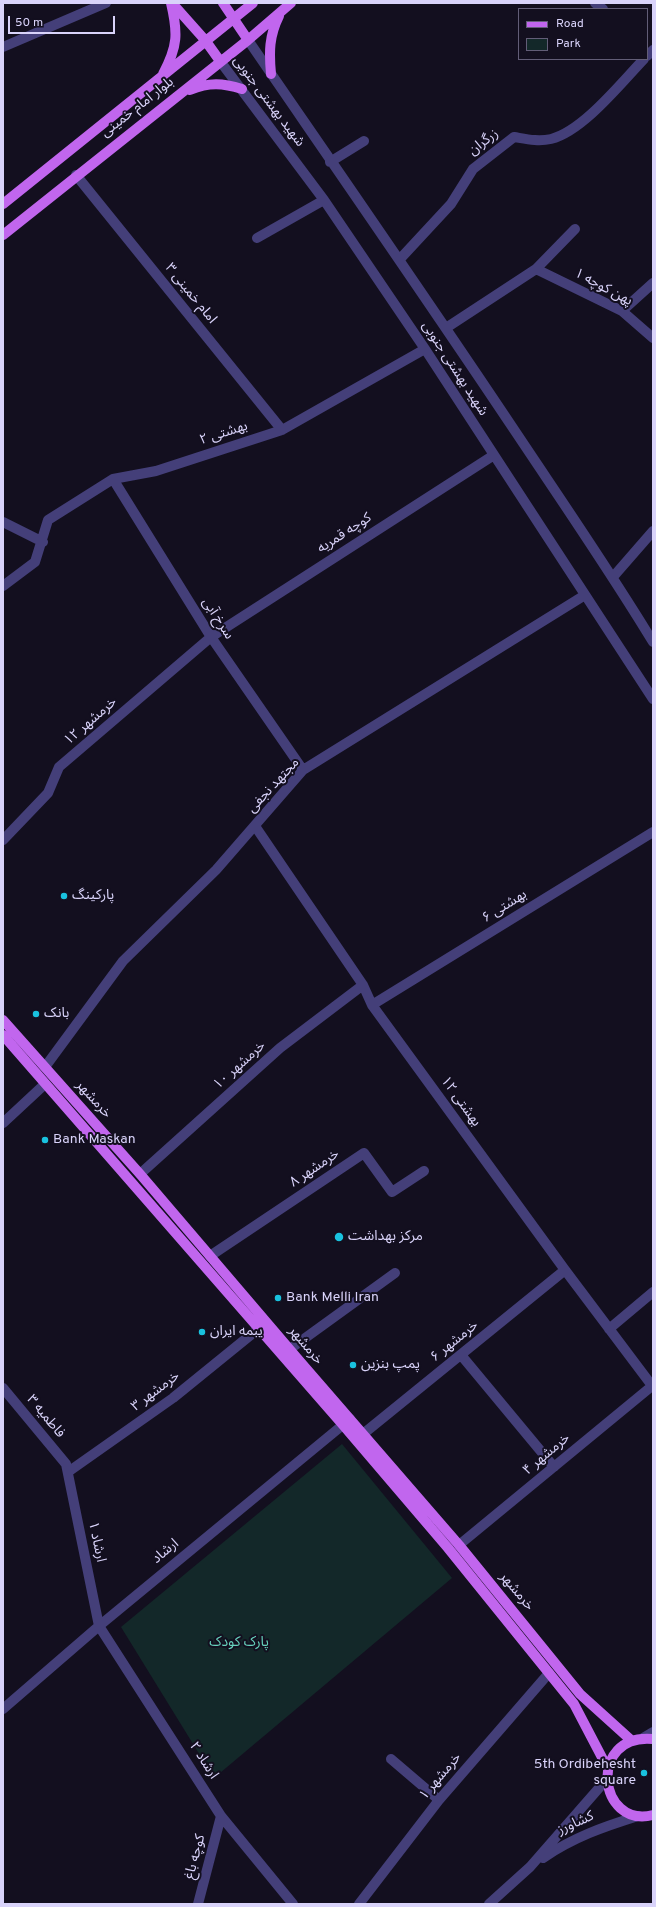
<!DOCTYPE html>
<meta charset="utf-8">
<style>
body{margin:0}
#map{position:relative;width:656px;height:1907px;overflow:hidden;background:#130f1f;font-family:Overpass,sans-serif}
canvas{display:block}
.frame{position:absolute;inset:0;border:4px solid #d9d3fa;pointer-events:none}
.legend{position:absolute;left:518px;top:8px;width:130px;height:52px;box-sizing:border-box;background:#130f1f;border:1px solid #625d77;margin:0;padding:5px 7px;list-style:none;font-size:12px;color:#d9d3fa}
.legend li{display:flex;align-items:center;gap:8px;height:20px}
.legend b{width:20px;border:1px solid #625d77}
.scale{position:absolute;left:8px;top:16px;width:107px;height:18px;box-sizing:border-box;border:2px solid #d9d3fa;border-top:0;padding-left:5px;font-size:12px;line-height:14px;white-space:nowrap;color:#d9d3fa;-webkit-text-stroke:3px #130f1f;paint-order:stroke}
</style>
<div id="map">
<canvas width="656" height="1907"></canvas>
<div class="frame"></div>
<ul class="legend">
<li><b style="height:5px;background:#c166ee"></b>Road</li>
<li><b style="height:11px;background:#132829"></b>Park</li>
</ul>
<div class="scale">50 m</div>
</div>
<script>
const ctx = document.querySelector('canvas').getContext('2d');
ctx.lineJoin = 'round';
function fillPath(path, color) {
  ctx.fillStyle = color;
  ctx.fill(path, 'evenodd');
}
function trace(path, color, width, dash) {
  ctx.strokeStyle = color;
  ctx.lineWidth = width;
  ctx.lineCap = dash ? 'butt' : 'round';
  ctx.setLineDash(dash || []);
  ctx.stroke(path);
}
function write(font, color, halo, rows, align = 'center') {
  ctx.font = font + ' Overpass,"Noto Sans Arabic",sans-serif';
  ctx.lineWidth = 4;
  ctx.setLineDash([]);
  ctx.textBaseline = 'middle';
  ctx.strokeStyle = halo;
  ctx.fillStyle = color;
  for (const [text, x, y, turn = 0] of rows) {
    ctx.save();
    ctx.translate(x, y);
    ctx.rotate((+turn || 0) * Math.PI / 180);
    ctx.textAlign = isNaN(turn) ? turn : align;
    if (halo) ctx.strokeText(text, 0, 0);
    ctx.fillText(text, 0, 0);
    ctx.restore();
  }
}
fillPath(new Path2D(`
 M342,1444L452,1578L214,1778L121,1627Z`), '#132829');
trace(new Path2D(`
 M595,3L603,9
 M248,40C338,171 429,302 517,434C563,503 610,571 653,642
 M3,47L106,3
 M647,56L653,50
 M220,61L324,200L425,349L653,699
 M330,162L364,141
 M76,175L282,430
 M257,238L324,200
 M400,259L451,204L473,169L514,137C526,139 538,142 551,139C583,131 621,83 644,59
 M536,269L622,311L653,338
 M622,311L653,283
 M446,328L536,269L575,229
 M113,479L211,637L303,770
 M3,522L43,542
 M613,577L653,531
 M3,586L35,562L48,520L113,479L156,471L282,430L425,349
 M255,826L363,985L372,1005L565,1270L653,1387
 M3,840L48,793L59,767L211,637L494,455
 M372,1005L653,832
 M45,1067L123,961L216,870L303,770L585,595
 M3,1123L45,1084
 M140,1174L280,1048L363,985
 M210,1256L364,1153L392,1192L424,1171
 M609,1329L653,1292
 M290,1349L395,1273
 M461,1355L554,1467
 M3,1388L66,1464L99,1626L221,1816L293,1904
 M363,1434L565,1270
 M68,1472L173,1398L258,1329
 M459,1545L652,1386
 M3,1709L99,1626L350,1419
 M643,1738L653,1732
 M391,1759L439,1800
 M543,1858C574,1837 603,1827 638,1816
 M198,1904L221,1816
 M359,1904L439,1800L549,1673
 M489,1904L530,1867L606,1780`), '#443f79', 10);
trace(new Path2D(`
 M172,3L205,40L220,61
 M223,3L248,40
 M163,74C178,46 178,33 171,3
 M271,74C269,52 269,36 279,16
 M190,90C209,82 223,83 242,89
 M3,204L253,3
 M3,235L248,40L291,3
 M3,1020L140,1174L297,1358L459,1545L580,1694L632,1741
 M3,1035L343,1425L448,1548L574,1704L607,1767
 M653,1739C587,1733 598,1829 653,1815`), '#c166ee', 10);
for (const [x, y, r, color] of [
 [64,896,4,"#19c2df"],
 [36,1014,4,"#19c2df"],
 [45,1140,4,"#19c2df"],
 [339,1237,5,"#19c2df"],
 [278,1298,4,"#19c2df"],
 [202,1332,4,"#19c2df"],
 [353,1365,4,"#19c2df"],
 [644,1773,4,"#19c2df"]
]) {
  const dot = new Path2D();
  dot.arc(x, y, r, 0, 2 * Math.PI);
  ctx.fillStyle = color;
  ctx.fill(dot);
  trace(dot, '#130f1f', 1.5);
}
write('14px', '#d9d3fa', '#130f1f', [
 ["شهید بهشتی جنوبی",268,102,53],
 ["بلوار امام خمینی",138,108,-38],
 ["زرگران",484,143,-38],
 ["پهن کوچه ۱",603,288,28],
 ["امام خمینی ۳",190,294,51],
 ["شهید بهشتی جنوبی",454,369,57],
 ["بهشتی ۲",224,434,-18],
 ["کوچه قمریه",345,534,-33],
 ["سرخ آبی",217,619,57],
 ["خرمشهر ۱۲",91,722,-41],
 ["مجتهد نجفی",274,786,-47],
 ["بهشتی ۶",505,907,-32],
 ["خرمشهر ۱۰",240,1066,-42],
 ["خرمشهر",93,1100,48],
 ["بهشتی ۱۲",460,1102,54],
 ["خرمشهر ۸",315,1169,-34],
 ["خرمشهر ۶",455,1342,-39],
 ["خرمشهر",305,1346,50],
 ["خرمشهر ۳",156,1392,-37],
 ["فاطمیه ۳",45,1417,50],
 ["خرمشهر ۴",547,1455,-40],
 ["ارشاد ۱",96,1542,78],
 ["ارشاد",166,1552,-40],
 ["خرمشهر",516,1592,50],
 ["ارشاد ۲",203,1761,57],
 ["خرمشهر ۱",441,1777,-50],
 ["کشاورز",576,1824,-24],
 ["کوچه باغ",196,1857,-75]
]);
write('14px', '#d9d3fa', '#130f1f', [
 ["پارکینگ",72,896],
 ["بانک",44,1014],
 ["Bank Maskan",53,1140],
 ["مرکز بهداشت",348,1237],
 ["Bank Melli Iran",286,1298],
 ["یبمه ایران",210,1332],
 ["پمپ بنزین",361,1365],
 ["5th Ordibehesht",636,1765,"right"],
 ["square",636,1781,"right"]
], 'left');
write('14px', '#67d1bc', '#130f1f', [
 ["پارک کودک",239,1643]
]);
</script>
